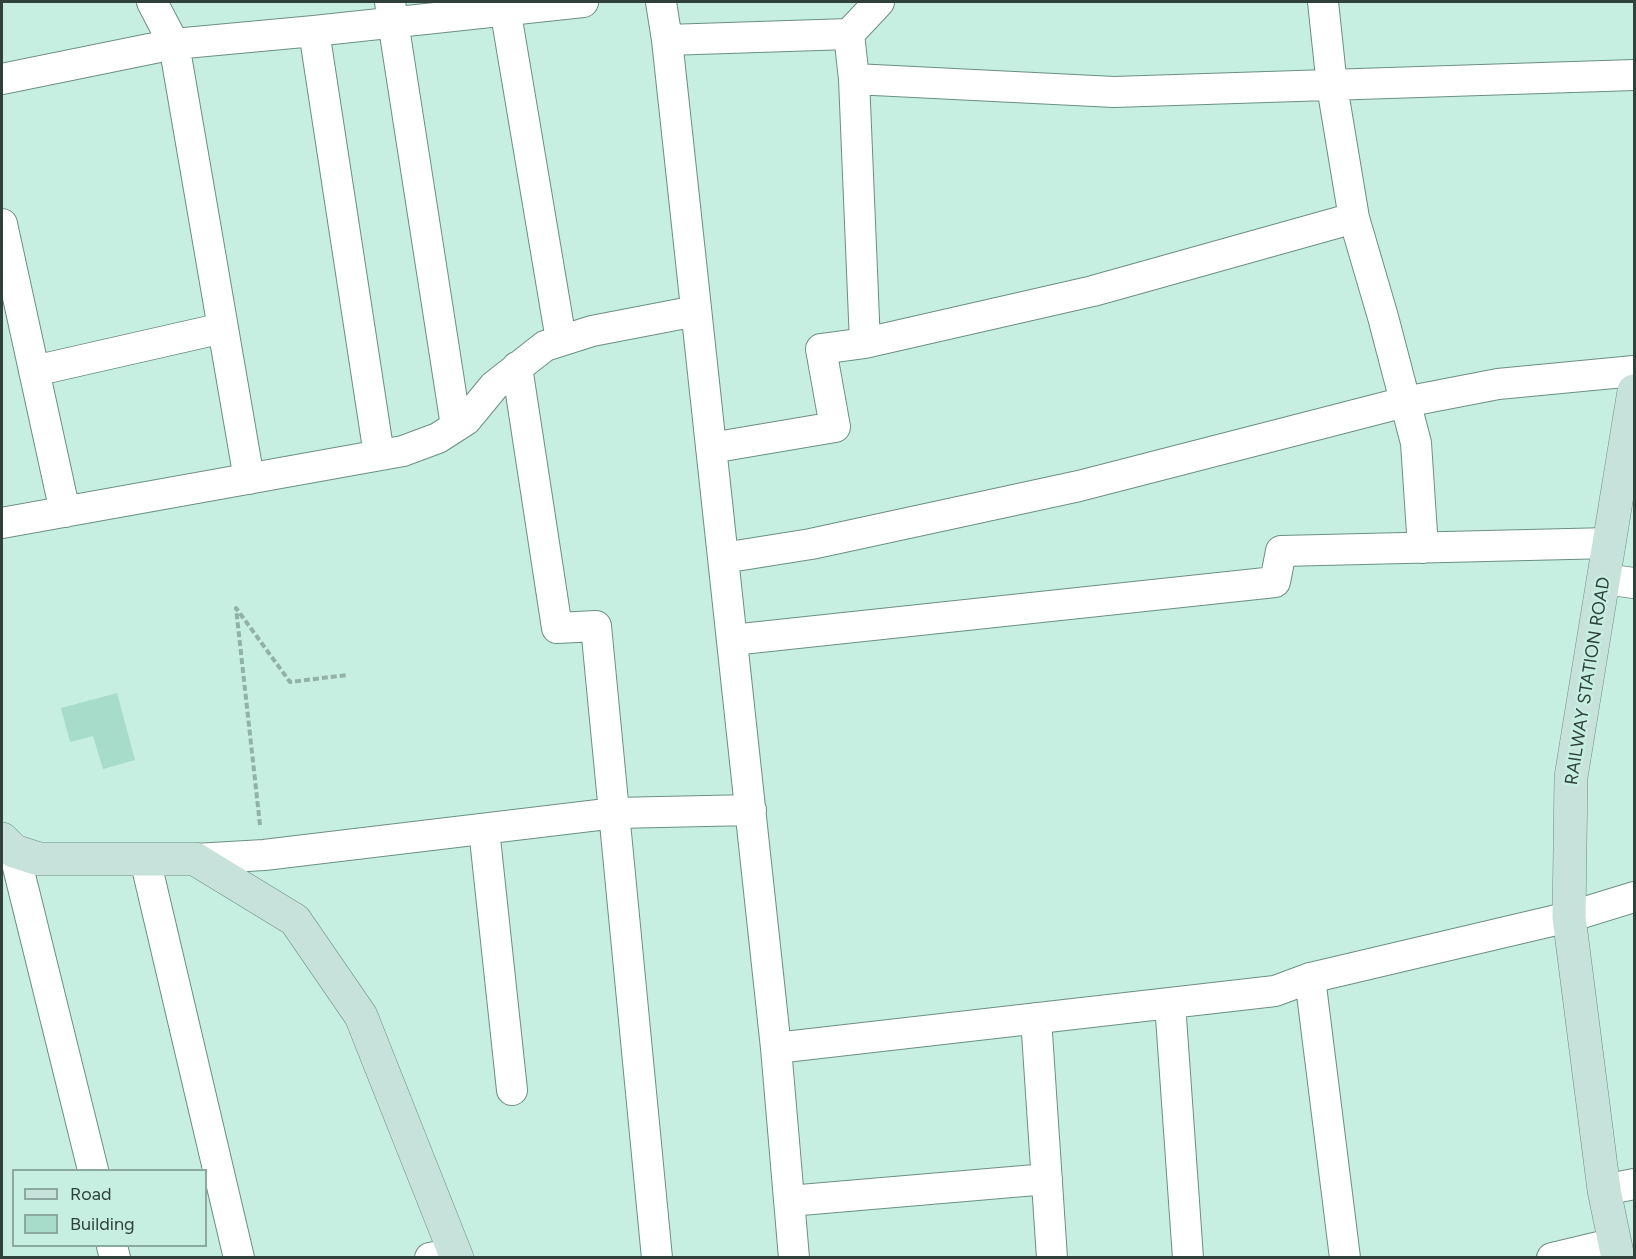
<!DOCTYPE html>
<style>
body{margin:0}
#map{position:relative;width:1636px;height:1259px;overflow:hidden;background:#c7efe1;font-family:Figtree,sans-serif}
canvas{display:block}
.frame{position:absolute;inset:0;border:3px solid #30403b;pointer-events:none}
.legend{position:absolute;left:12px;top:1169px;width:195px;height:78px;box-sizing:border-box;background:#c7efe1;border:2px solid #8ba99f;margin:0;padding:8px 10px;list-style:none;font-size:18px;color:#30403b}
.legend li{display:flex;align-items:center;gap:12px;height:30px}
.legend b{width:30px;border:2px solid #8ba99f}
</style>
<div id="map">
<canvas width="1636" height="1259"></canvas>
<div class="frame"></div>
<ul class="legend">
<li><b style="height:8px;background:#c6e2da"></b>Road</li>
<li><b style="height:16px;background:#a6dcc9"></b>Building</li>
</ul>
</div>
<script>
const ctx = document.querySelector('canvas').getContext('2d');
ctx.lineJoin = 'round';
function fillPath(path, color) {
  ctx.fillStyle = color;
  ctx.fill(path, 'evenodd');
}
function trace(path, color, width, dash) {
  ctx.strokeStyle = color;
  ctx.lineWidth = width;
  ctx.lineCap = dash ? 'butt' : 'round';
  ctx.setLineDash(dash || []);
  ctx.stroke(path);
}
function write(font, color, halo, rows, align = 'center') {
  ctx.font = font + ' Figtree,sans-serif';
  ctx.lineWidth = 5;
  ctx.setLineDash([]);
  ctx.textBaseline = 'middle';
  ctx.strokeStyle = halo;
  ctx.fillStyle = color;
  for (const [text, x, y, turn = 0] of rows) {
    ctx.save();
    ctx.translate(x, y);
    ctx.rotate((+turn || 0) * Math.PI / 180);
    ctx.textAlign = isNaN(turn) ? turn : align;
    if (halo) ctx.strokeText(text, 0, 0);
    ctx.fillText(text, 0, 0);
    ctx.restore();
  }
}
fillPath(new Path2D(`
 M117,693L135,760L103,769L93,736L70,742L61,708Z`), '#a6dcc9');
const street = new Path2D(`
 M152,2L174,44L249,479
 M390,2L456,426
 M504,2L561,340
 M661,2L667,40L776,1048L794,1258
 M1323,2L1332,86L1354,218L1383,317L1416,443L1423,548
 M314,31L379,455
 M849,34L879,2
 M667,40L849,34L854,79L1114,92L1634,75
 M2,79L174,44L314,31L583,2
 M2,224L65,512
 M865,343L1093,291L1354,218
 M517,367L557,628L596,626L657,1258
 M34,371L223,328
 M711,448L835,427L821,349L865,343L854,79
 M2,523L403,451L438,438L466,420L494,386L545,346L592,331L696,311
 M723,558L811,544L1079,486L1405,402L1498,384L1634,371
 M1603,579L1634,583
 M732,640L1275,582L1281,551L1610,543
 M484,829L512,1090
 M14,851L93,1170
 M145,859L239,1258
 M195,859L264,855L615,813L751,810
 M1310,978L1345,1258
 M1170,1003L1188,1258
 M1036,1018L1052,1258
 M776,1048L1275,991L1310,978L1569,917L1634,897
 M1604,1190L1634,1184
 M789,1201L1047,1179
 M112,1246L115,1258
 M430,1258L455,1253
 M1552,1258L1615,1243`);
const secondary = new Path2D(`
 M2,839L14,851L39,859H195L295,920L361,1016L457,1258
 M1618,1258L1604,1190L1569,917L1571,777L1634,391`);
trace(street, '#6a9082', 32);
trace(secondary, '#6a9082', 34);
trace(new Path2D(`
 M260,825L236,608L290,682L347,675`), '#92b1a7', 4, [6, 3]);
trace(street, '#fff', 30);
trace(secondary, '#c6e2da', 33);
write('18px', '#30403b', '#c7efe1', [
 ["RAILWAY STATION ROAD",1588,681,-81]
]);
</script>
